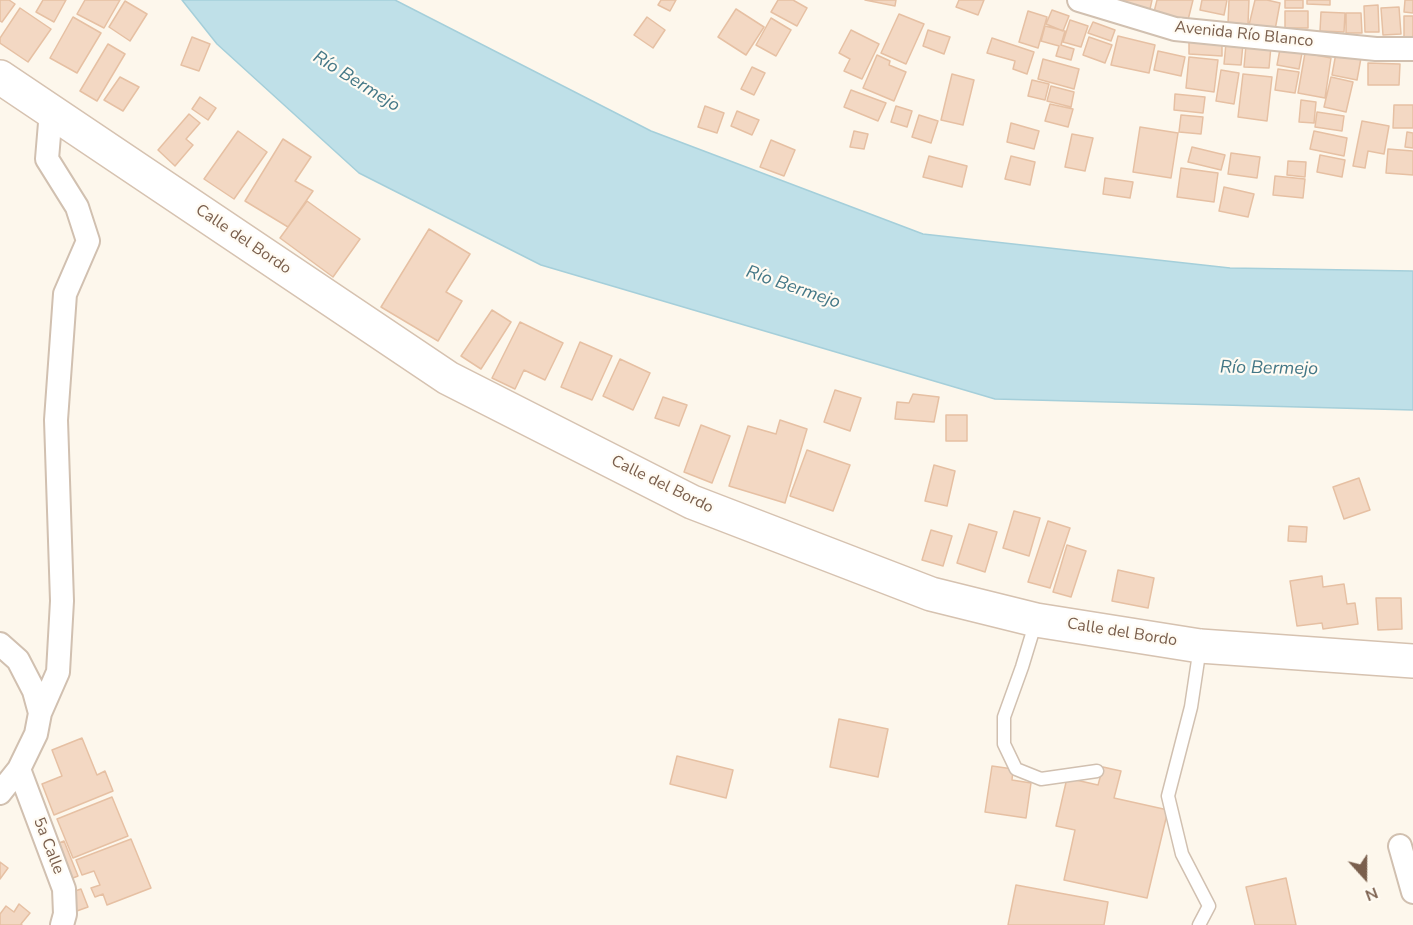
<!DOCTYPE html>
<meta charset="utf-8">
<style>
body{margin:0}
#map{position:relative;width:1413px;height:925px;overflow:hidden;background:#fdf7ec;font-family:"Nunito Sans",sans-serif}
canvas{display:block}
.north{position:absolute;left:1335px;top:847px;width:60px;height:60px;-webkit-text-stroke:4px #fffbf3;paint-order:stroke;rotate:159deg;font-size:16px;font-weight:700;line-height:24px;text-align:center;color:#7a5f4d}
.north::after{content:'';display:block;margin:auto;width:21px;height:27px;background:#7a5f4d;clip-path:polygon(50% 0,100% 100%,50% 72%,0 100%)}
</style>
<div id="map">
<canvas width="1413" height="925"></canvas>
<div class="north">N</div>
</div>
<script>
const ctx = document.querySelector('canvas').getContext('2d');
ctx.lineJoin = 'round';
function fillPath(path, color) {
  ctx.fillStyle = color;
  ctx.fill(path, 'evenodd');
}
function trace(path, color, width, dash) {
  ctx.strokeStyle = color;
  ctx.lineWidth = width;
  ctx.lineCap = dash ? 'butt' : 'round';
  ctx.setLineDash(dash || []);
  ctx.stroke(path);
}
function write(font, color, halo, rows, align = 'center') {
  ctx.font = font + ' "Nunito Sans",sans-serif';
  ctx.lineWidth = 4.5;
  ctx.setLineDash([]);
  ctx.textBaseline = 'middle';
  ctx.strokeStyle = halo;
  ctx.fillStyle = color;
  for (const [text, x, y, turn = 0] of rows) {
    ctx.save();
    ctx.translate(x, y);
    ctx.rotate((+turn || 0) * Math.PI / 180);
    ctx.textAlign = isNaN(turn) ? turn : align;
    if (halo) ctx.strokeText(text, 0, 0);
    ctx.fillText(text, 0, 0);
    ctx.restore();
  }
}
const water = new Path2D(`
 M182,0H395L651,131L923,234L1230,268L1413,271V410L995,399L541,265L359,173L217,44Z`);
fillPath(water, '#bfe0e8');
trace(water, '#a5cfda', 1.5);
const building = new Path2D(`
 M0,0H9L15,4L2,22L0,21Z
 M43,0H66L54,22L36,12Z
 M85,0H120L104,28L77,14Z
 M661,0H676L670,11L658,5Z
 M778,0H793L807,8L797,26L771,12Z
 M865,0H896L895,6Z
 M959,0H984L978,15L956,7Z
 M1116,0H1152L1150,9L1116,4Z
 M1157,0H1193L1188,20L1154,12Z
 M1202,0H1227L1224,15L1200,10Z
 M1229,0H1249L1248,24L1228,23Z
 M1255,0H1267L1280,3L1275,30L1249,25Z
 M1285,0H1303V8H1285Z
 M1307,0H1330V5L1307,4Z
 M1405,0H1413V13L1404,12Z
 M125,1L147,14L130,41L109,27Z
 M1378,5L1379,32H1365L1364,6Z
 M1399,7L1401,34L1383,35L1381,8Z
 M20,8L51,29L28,62L0,43V38Z
 M736,9L764,27L746,55L718,37Z
 M1052,10L1069,16L1063,31L1046,24Z
 M1028,11L1047,17L1038,48L1019,42Z
 M1285,11H1308V28H1285Z
 M1321,12L1345,13L1344,32L1320,31Z
 M1346,13H1361L1362,33H1346Z
 M899,14L924,24L906,64L881,53Z
 M1404,16H1413V38H1404Z
 M73,17L101,33L77,73L50,58Z
 M647,17L665,30L653,48L634,35Z
 M771,18L791,30L776,56L756,45Z
 M1070,20L1088,26L1081,47L1063,42Z
 M1093,22L1115,30L1111,41L1088,33Z
 M1045,26L1065,31L1061,45L1074,49L1071,60L1056,56L1059,46L1041,41Z
 M851,30L879,44L862,79L844,71L850,59L839,53Z
 M928,30L950,37L944,54L923,46Z
 M1118,36L1155,45L1149,73L1111,65Z
 M192,37L210,44L199,71L181,65Z
 M1089,37L1112,45L1105,63L1083,55Z
 M992,38L1034,52L1027,74L1013,69L1015,61L987,53Z
 M1189,41L1222,42V56L1189,54Z
 M1226,43L1243,44L1241,65L1224,64Z
 M108,44L125,54L97,101L80,91Z
 M1246,45L1271,46L1269,68L1244,67Z
 M1280,49L1302,53L1299,69L1277,65Z
 M1158,51L1185,57L1181,76L1154,70Z
 M1305,53L1331,58L1325,98L1298,93Z
 M1336,53L1361,58L1357,80L1332,75Z
 M877,55L890,61L889,65L906,72L894,101L863,88Z
 M1189,57L1218,60L1214,92L1186,88Z
 M1043,59L1079,69L1074,89L1038,79Z
 M1368,63L1400,64L1399,85H1368Z
 M752,67L765,73L754,95L741,89Z
 M1278,69L1299,72L1295,93L1275,90Z
 M1221,70L1239,73L1234,104L1216,101Z
 M952,74L974,80L963,125L941,120Z
 M1243,74L1272,77L1267,121L1238,117Z
 M120,77L139,87L123,111L104,100Z
 M1331,77L1353,82L1346,112L1324,107Z
 M1032,80L1049,84L1045,100L1028,96Z
 M1051,86L1074,92L1071,107L1047,101Z
 M851,90L886,103L878,121L844,107Z
 M1175,94L1205,97L1203,113L1174,110Z
 M200,97L216,108L208,120L192,109Z
 M1301,100L1316,102L1314,123L1299,122Z
 M1050,104L1073,109L1068,127L1045,121Z
 M1394,105H1413V128H1393Z
 M705,106L724,113L717,133L698,127Z
 M896,106L912,111L907,127L891,122Z
 M737,111L759,120L752,135L731,126Z
 M1317,112L1344,116L1342,131L1315,127Z
 M189,114L200,123L186,139L193,145L175,166L158,150Z
 M919,115L938,121L931,143L912,137Z
 M1181,115L1203,117L1201,134L1179,132Z
 M1362,121L1389,126L1384,154L1368,151L1365,168L1353,166Z
 M1011,123L1039,131L1034,149L1007,142Z
 M1140,127L1178,133L1171,178L1133,172Z
 M238,131L267,152L234,199L204,179Z
 M854,131L868,134L864,149L850,147Z
 M1314,131L1347,138L1344,156L1310,149Z
 M1407,132L1413,133V148L1405,147Z
 M1072,134L1093,138L1085,171L1065,167Z
 M283,139L311,157L295,181L313,191L288,227L245,201Z
 M771,140L795,150L784,176L760,167Z
 M1192,147L1225,155L1221,170L1188,162Z
 M1388,149L1413,151V175L1386,173Z
 M1231,153L1260,157L1257,178L1228,174Z
 M1320,155L1345,160L1342,177L1317,172Z
 M929,156L967,166L962,187L923,177Z
 M1011,156L1035,162L1030,185L1005,179Z
 M1288,161L1306,162L1305,177L1287,175Z
 M1181,168L1218,173L1214,202L1177,197Z
 M1275,176L1305,179L1303,198L1273,195Z
 M1105,178L1133,182L1130,198L1103,194Z
 M1224,187L1254,194L1248,217L1219,211Z
 M307,201L360,239L333,277L280,238Z
 M429,229L470,254L446,292L462,301L438,341L381,307Z
 M492,310L511,322L481,369L461,356Z
 M520,322L563,343L545,380L524,370L515,389L492,378Z
 M580,342L612,356L592,400L561,387Z
 M620,359L650,373L633,410L603,396Z
 M835,390L861,398L850,431L824,422Z
 M913,394L939,397L934,422L895,419L897,402L909,403Z
 M663,397L687,405L679,426L655,418Z
 M946,415H967V441H946Z
 M780,420L807,429L785,503L729,486L748,426L776,434Z
 M701,425L730,436L712,483L684,472Z
 M807,450L850,465L833,511L790,496Z
 M934,465L955,471L947,506L925,501Z
 M1359,478L1370,510L1344,519L1333,487Z
 M1014,511L1040,518L1029,556L1003,548Z
 M1048,521L1070,528L1050,588L1028,582Z
 M969,524L997,532L985,572L957,563Z
 M1289,526L1307,527L1306,542L1288,541Z
 M931,530L952,536L943,566L922,560Z
 M1067,545L1086,551L1071,597L1053,592Z
 M1118,570L1154,578L1148,608L1112,601Z
 M1322,576L1323,587L1344,584L1347,604L1355,603L1358,624L1323,629L1322,623L1297,626L1290,581Z
 M1376,598H1401L1402,629L1378,630Z
 M839,719L888,729L878,777L830,767Z
 M82,738L97,775L105,771L113,791L54,815L42,784L62,776L52,750Z
 M677,756L733,770L726,798L670,784Z
 M992,766L1013,769L1012,780L1031,783L1026,818L985,812Z
 M1103,767L1121,771L1114,798L1168,810L1147,898L1064,880L1075,830L1056,826L1067,778L1098,785Z
 M112,797L128,836L73,858L57,819Z
 M131,839L151,888L107,905L103,894L95,897L91,888L100,885L94,871L82,875L76,860Z
 M64,841L78,876L58,884L44,849Z
 M0,862L8,868L0,879Z
 M1286,878L1296,925H1255L1246,887Z
 M1016,885L1108,902L1104,925H1008Z
 M81,889L88,907L74,912L66,894Z
 M19,904L30,913L21,924L22,925H0V914L6,906L14,912Z`);
fillPath(building, '#f3d8c3');
trace(building, '#e6c0a3', 1.5);
const lane = new Path2D(`
 M1036,621L1022,667L1004,717V744L1016,769L1041,779L1097,771
 M1199,925L1209,906L1182,854L1168,796L1191,707L1200,647`);
const street = new Path2D(`
 M1079,0L1175,29L1376,49H1413
 M0,644L18,660L34,691L40,713L36,734L19,769L0,793
 M40,713L58,672L62,601L56,420L65,294L88,241L77,207L47,159L51,111
 M19,769L64,889L65,914L62,925
 M1400,846L1413,892`);
const secondary = new Path2D(`
 M0,77L448,378L692,502L931,594L1036,620L1200,646L1413,661`);
trace(lane, '#d1c0b0', 15);
trace(street, '#d1c0b0', 26);
trace(secondary, '#d6c2b0', 36);
trace(lane, '#fff', 12);
trace(street, '#fff', 22);
trace(secondary, '#fff', 33);
write('16px', '#7a5f4d', '#fffbf3', [
 ["Avenida Río Blanco",1244,35,6],
 ["Calle del Bordo",243,240,34],
 ["Calle del Bordo",662,485,26],
 ["Calle del Bordo",1122,633,9],
 ["5a Calle",48,846,69]
]);
write('italic 18px', '#437786', '#fffbf3', [
 ["Río Bermejo",356,82,32],
 ["Río Bermejo",793,288,19],
 ["Río Bermejo",1269,369,1]
]);
</script>
